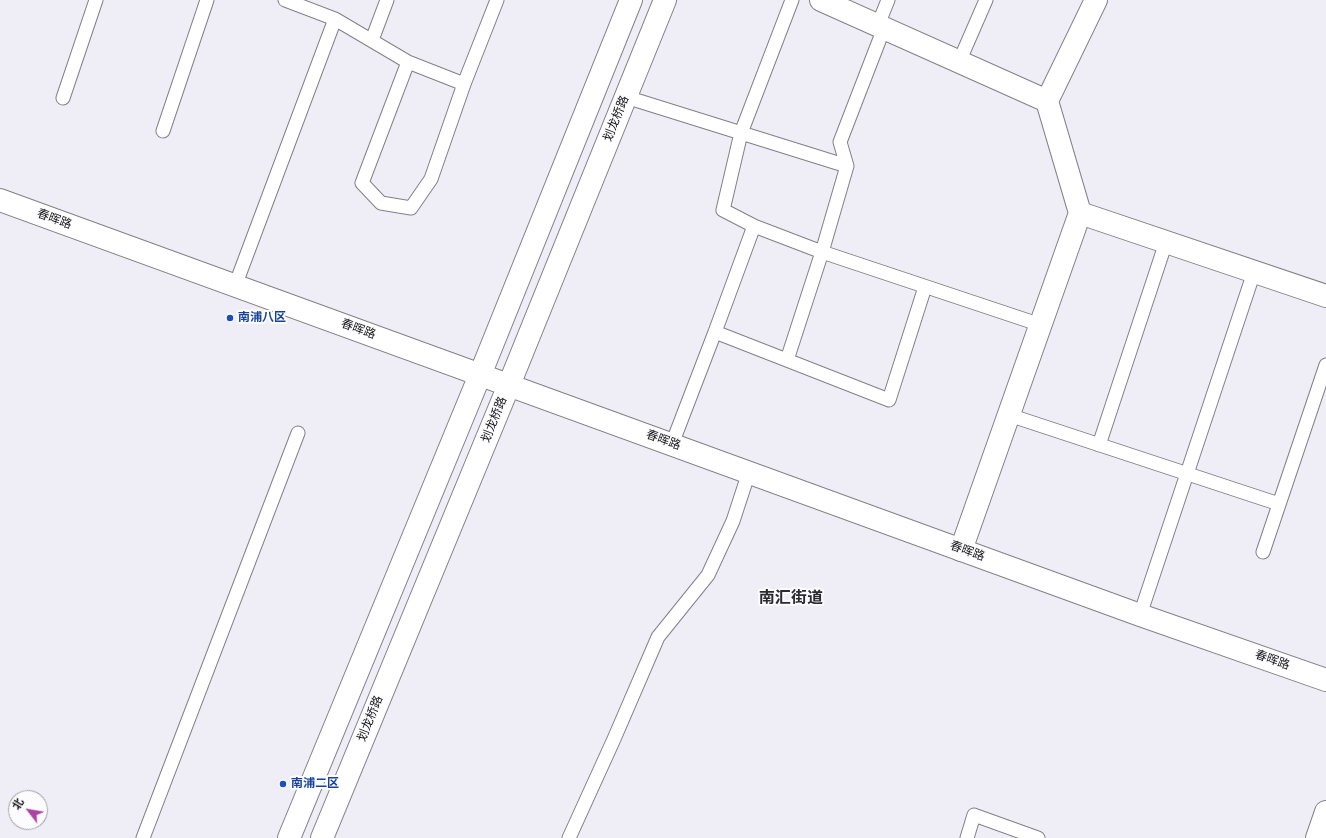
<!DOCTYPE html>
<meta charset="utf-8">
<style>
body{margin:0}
#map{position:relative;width:1326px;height:838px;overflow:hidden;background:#efedf6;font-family:"Source Sans 3","Noto Sans SC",sans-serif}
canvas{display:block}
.north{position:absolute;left:8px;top:790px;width:40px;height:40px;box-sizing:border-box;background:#fcfbfe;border:1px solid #a1a0a3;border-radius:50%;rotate:301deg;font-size:11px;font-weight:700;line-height:16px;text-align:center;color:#18171a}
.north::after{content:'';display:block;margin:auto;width:14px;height:18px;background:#ac42a3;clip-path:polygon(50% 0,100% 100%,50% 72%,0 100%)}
</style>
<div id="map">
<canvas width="1326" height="838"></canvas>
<div class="north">北</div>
</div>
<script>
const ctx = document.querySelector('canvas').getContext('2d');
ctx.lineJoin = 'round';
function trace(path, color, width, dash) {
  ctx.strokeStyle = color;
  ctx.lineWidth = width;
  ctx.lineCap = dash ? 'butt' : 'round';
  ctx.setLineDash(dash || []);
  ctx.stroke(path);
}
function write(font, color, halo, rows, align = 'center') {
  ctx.font = font + ' "Source Sans 3","Noto Sans SC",sans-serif';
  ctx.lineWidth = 4;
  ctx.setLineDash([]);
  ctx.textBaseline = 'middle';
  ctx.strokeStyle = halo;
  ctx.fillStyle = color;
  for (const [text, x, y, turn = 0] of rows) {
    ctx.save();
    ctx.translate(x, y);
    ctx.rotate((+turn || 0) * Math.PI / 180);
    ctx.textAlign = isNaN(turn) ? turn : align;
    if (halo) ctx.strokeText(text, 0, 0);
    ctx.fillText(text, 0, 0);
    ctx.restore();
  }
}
const lane = new Path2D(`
 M285,0L335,19L408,62L362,183L381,203L411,208L431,179L464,84
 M792,0L741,133L723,210L754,226L715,332L889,400L925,287
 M878,25L888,0
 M372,40L387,0
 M408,62L464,84L497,0
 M959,62L986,0
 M626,97L847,166
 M63,98L96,0
 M163,131L207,0
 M754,226L822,252L1041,325
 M235,286L335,19
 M787,360L822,252L847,166L840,142L884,28
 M1009,415L1279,504
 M672,444L715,332
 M1099,445L1166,242
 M1263,552L1326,365
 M1140,615L1254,272
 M143,838L298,433
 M569,838L614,739L658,637L708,575L733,521L749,472
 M967,838L974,815L1038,838`);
const street = new Path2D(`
 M821,0L1047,101
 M1080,213L1326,296
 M961,550L1080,213L1047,101L1096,0`);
const secondary = new Path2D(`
 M0,200L1140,615L1326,680
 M289,838L480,375L631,0
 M322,838L509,385L665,0
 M1317,838L1326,812`);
trace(lane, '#828088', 15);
trace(street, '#828088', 24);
trace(secondary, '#828088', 24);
trace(lane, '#fff', 13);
trace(street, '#fff', 22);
trace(secondary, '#fff', 22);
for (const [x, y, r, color] of [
 [230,318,4,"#1a4fb4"],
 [283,784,4,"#1a4fb4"]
]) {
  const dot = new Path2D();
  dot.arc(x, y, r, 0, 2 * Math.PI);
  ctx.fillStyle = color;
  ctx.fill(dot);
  trace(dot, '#fcfbfe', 1.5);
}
write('12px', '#18171a', '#fcfbfe', [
 ["划龙桥路",617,119,-68],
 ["春晖路",54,220,20],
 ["春晖路",358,330,20],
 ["划龙桥路",495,420,-68],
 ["春晖路",663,441,20],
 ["春晖路",967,552,20],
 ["春晖路",1272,661,19],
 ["划龙桥路",371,719,-68]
]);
write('bold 12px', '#164399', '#fcfbfe', [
 ["南浦八区",238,318],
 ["南浦二区",291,784]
], 'left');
write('bold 16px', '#2b2a30', '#fcfbfe', [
 ["南汇街道",791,599]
]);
</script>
